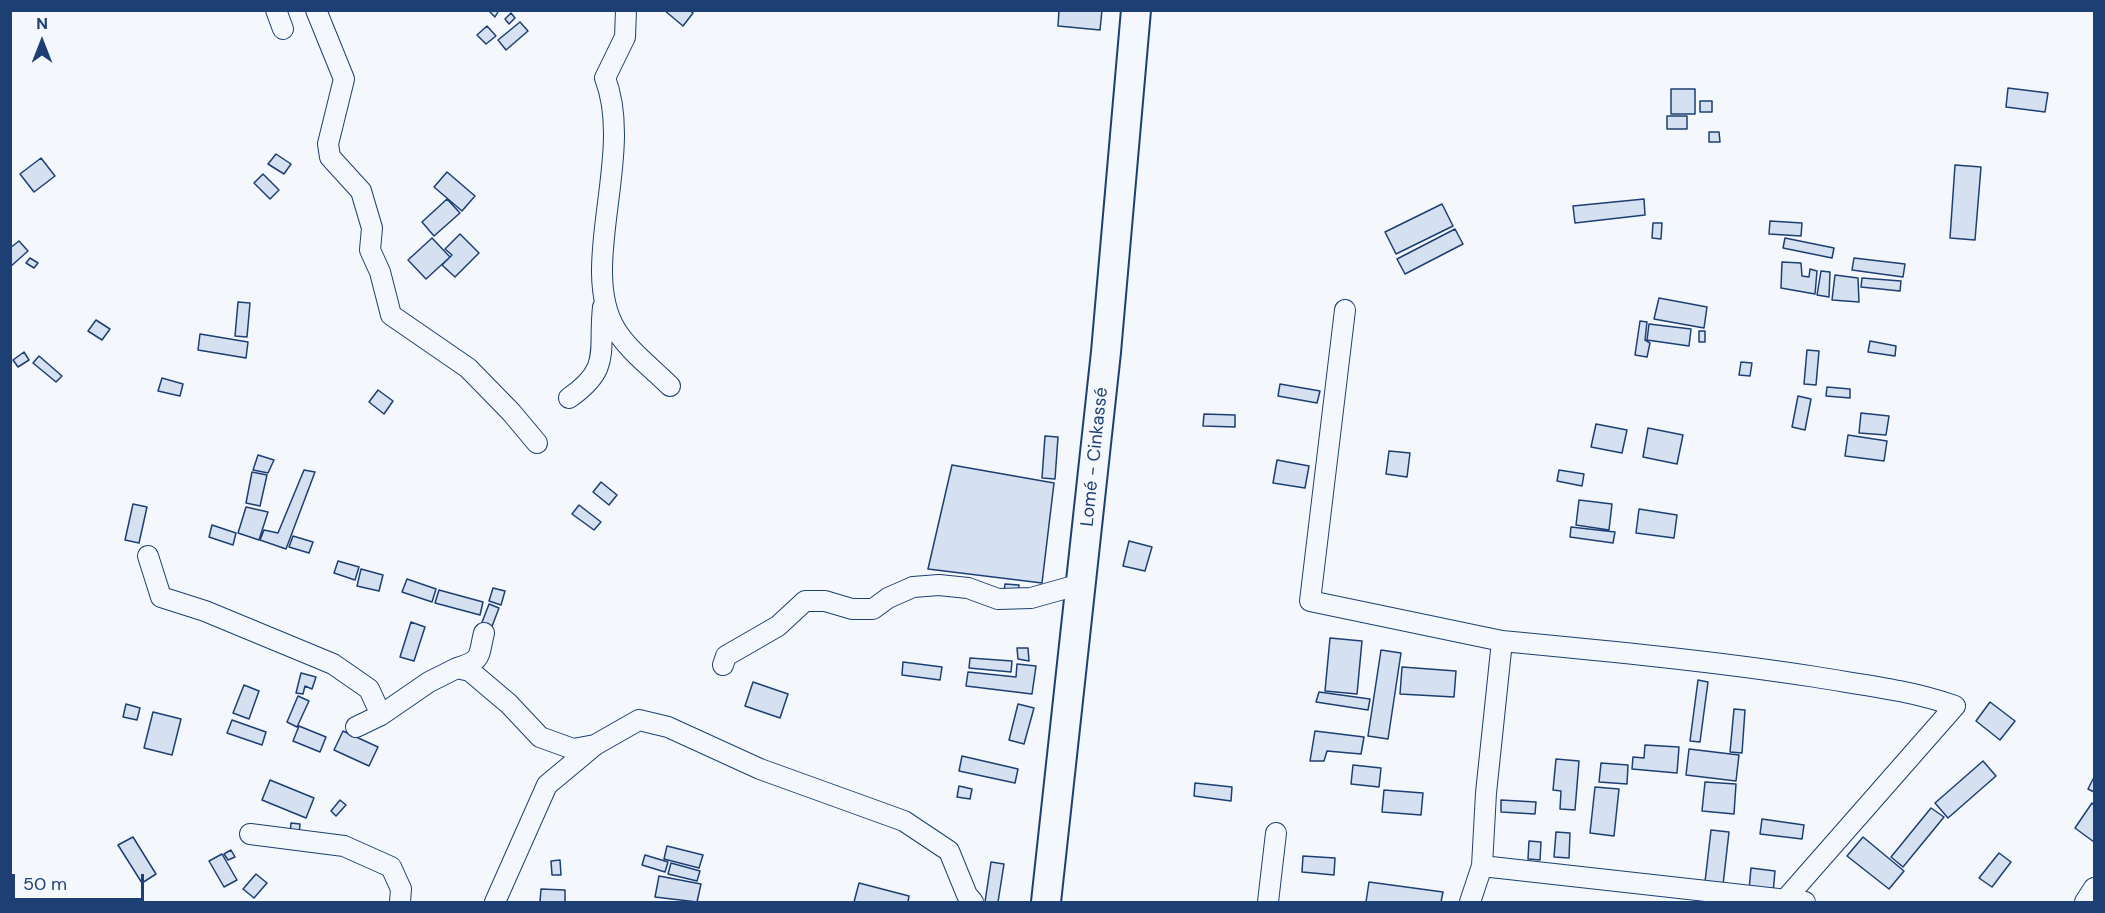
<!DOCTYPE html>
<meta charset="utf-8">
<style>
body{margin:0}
#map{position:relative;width:2105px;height:913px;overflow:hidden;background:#f4f7fb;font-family:"DM Sans",sans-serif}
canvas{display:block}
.frame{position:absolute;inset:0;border:12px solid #1d3f73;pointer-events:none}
.north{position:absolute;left:12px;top:12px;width:60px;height:60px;-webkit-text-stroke:4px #f4f7fb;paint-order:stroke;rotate:0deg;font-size:16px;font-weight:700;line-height:24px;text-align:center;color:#1d3f73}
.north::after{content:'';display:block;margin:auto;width:21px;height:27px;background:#1d3f73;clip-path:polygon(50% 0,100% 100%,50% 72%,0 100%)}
.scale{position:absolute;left:12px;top:874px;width:132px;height:27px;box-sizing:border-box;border:3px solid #1d3f73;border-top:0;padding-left:8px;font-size:18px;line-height:21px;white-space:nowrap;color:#1d3f73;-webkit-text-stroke:4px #f4f7fb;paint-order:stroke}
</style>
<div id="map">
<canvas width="2105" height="913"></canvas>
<div class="frame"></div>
<div class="north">N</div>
<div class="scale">50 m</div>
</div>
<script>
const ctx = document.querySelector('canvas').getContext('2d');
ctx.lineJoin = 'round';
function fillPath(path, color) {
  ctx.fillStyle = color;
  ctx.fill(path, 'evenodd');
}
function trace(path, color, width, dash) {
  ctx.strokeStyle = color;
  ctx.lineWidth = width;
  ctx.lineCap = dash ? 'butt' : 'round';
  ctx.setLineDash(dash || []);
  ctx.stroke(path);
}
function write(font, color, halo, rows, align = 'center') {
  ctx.font = font + ' "DM Sans",sans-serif';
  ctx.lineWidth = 4.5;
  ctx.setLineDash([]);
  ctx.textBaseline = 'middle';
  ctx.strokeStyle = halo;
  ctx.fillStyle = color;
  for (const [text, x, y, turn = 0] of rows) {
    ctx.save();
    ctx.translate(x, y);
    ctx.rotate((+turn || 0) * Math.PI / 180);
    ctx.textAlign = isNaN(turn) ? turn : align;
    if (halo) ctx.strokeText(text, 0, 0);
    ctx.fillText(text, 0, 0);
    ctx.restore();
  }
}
const building = new Path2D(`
 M499,10L495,17L489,11V10Z
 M664,10H689L693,13L683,26Z
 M1059,10H1102L1100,30L1058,26Z
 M511,13L515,18L509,24L505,19Z
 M520,22L528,31L506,50L498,40Z
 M487,26L496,36L486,44L477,35Z
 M2008,88L2048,93L2045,112L2006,107Z
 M1671,89H1695V114H1671Z
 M1700,101H1712V112H1700Z
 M1667,116H1687V129H1667Z
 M1709,132H1719L1720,142H1709Z
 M276,154L291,164L284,174L268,164Z
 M41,158L55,176L34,192L20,174Z
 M1955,165L1981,167L1975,240L1950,238Z
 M447,172L475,196L462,211L434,187Z
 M263,174L279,190L270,199L254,183Z
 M447,199L460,213L434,236L422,222Z
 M1644,199L1645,215L1575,223L1573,206Z
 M1442,204L1453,226L1396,254L1385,232Z
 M1770,221L1802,223L1801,236L1769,234Z
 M1653,223H1662L1661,239L1652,238Z
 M1455,229L1463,244L1405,274L1397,259Z
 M460,234L479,253L455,277L442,265L452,255L445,249Z
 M432,238L450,257L426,279L408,260Z
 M1785,238L1834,248L1832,258L1783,248Z
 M19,241L28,251L10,267V248Z
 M30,258L38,263L34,268L26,263Z
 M1854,258L1905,264L1903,277L1852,270Z
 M1782,262L1801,263L1802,276L1809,277L1810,269L1817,271L1815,294L1781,288Z
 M1821,271L1830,272L1829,297L1817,295Z
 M1835,275L1858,278L1859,302L1832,300Z
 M1862,278L1901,281L1900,291L1861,287Z
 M1659,298L1707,307L1704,328L1654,319Z
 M238,302L250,303L247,337L235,336Z
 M96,320L110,329L102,340L88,331Z
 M1640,321L1647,322L1645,340L1650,343L1647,357L1635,355Z
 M1649,324L1691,329L1689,346L1647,340Z
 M1699,331H1705V342H1699Z
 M200,334L248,342L246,358L198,350Z
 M1870,341L1896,346L1895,356L1868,352Z
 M1807,350L1819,351L1816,385L1804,384Z
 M24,352L29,360L18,367L13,360Z
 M39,356L62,376L56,382L33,363Z
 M1741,362L1752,363L1750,376L1739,375Z
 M162,378L183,384L180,396L158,391Z
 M1280,384L1320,391L1317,403L1278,396Z
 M1827,387L1850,389V398L1826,396Z
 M378,390L393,401L384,414L369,402Z
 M1798,396L1811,399L1805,430L1792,427Z
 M1861,413L1889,416L1886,435L1859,433Z
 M1204,414L1235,415V427L1203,426Z
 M1596,424L1627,430L1622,453L1591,447Z
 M1648,428L1683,435L1677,464L1643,457Z
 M1848,435L1887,441L1884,461L1845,456Z
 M1045,436L1058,437L1055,479L1042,478Z
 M1389,451L1410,453L1407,477L1386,474Z
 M258,455L274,460L268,473L253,470Z
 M1277,460L1309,466L1305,488L1273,483Z
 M952,465L1054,483L1042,583L928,569Z
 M304,470L315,472L286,549L260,540L264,530L278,533Z
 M1559,470L1584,474L1582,486L1557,481Z
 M252,472L267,475L260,506L246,503Z
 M601,482L617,495L609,505L593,492Z
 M1579,500L1612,504L1609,530L1576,525Z
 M133,504L147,507L139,543L125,540Z
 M579,505L601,522L594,530L572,514Z
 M246,507L268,512L259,540L238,533Z
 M1639,509L1677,515L1674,538L1636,533Z
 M212,525L236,533L233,545L209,537Z
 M1571,527L1615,532L1613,543L1570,537Z
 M293,536L313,542L309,553L289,547Z
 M1129,541L1152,547L1145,571L1123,566Z
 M338,561L359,567L355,580L334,573Z
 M361,569L383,575L379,591L357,586Z
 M407,579L436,589L432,602L402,592Z
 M1005,584L1019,585L1018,593L1004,592Z
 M493,588L505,591L501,605L489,601Z
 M439,590L483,602L480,615L435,603Z
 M489,604L499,608L491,629L481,625Z
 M411,622L425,627L414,661L400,657Z
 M1330,638L1362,641L1357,694L1325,691Z
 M1017,648H1028L1029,661L1018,659Z
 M1381,650L1401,653L1388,739L1368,736Z
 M970,658L1012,661L1011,672L969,668Z
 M903,662L942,667L940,680L902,675Z
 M1017,664L1036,666L1032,694L966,686L968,672L1016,677Z
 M1402,667L1456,671L1454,697L1400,694Z
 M301,673L316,677L312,689L305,686L303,694L296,693Z
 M1698,680L1708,682L1700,742L1690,741Z
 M753,682L788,694L780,718L745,706Z
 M244,685L259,691L249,719L233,713Z
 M1319,692L1370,699L1368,710L1316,702Z
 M298,696L309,701L297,727L287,722Z
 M1990,702L2015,721L2000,740L1976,721Z
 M126,704L140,708L137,720L123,717Z
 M1018,704L1034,708L1024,744L1009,740Z
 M1734,709L1745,710L1742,753L1730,752Z
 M153,712L181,719L172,755L144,748Z
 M232,720L266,732L262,745L227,733Z
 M299,726L326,737L320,752L293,741Z
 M343,731L378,747L369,766L334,750Z
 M1315,731L1364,737L1361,754L1327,751L1324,761H1310Z
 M1645,745L1679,747L1677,773L1632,769L1633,757L1644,758Z
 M1689,749L1739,755L1736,781L1686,775Z
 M962,756L1018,769L1015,783L959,771Z
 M1556,759L1579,761L1575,810L1560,809L1561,791L1553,790Z
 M1983,761L1996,776L1948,818L1935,803Z
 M1601,763L1628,765L1627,784L1599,782Z
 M1353,765L1381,768L1379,787L1351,784Z
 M2093,779L2094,780V792L2088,789Z
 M270,780L314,798L306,818L262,800Z
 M1705,782L1736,784L1734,814L1702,811Z
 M1195,783L1232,787L1231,801L1194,796Z
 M959,786L972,789L970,799L957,797Z
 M1595,787L1619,789L1614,836L1590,833Z
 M1384,790L1423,793L1421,815L1382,812Z
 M340,800L346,805L336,816L331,811Z
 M1501,800L1536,802L1535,814L1501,812Z
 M2092,803L2094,805V842L2075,828Z
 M1931,808L1944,817L1903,867L1891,857Z
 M1762,819L1804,825L1802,839L1760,834Z
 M291,823L300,824L299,836L290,835Z
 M1711,830L1729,832L1723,885L1705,882Z
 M1556,832L1570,833L1569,858L1554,857Z
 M133,837L156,874L142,883L118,845Z
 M1863,837L1904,871L1889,889L1847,856Z
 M1529,841L1541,842L1540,860L1528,859Z
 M667,846L703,855L699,868L664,859Z
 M231,850L235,857L228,860L224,854Z
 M1999,853L2011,862L1992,887L1979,878Z
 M222,854L237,880L224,887L209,861Z
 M645,855L668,862L665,872L642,865Z
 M1303,856L1335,858L1334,875L1302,872Z
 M560,860L561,875H552L551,861Z
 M991,862L1004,864L998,902H985Z
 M671,863L700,871L697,881L668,874Z
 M1751,868L1775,871L1773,893L1749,890Z
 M256,874L267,883L254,898L243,889Z
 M659,876L701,884L697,902L655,897Z
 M1369,882L1443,892L1441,902H1366Z
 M859,883L909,896L908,902H854Z
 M541,889L565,890V902H540Z`);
fillPath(building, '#d5e0f0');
trace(building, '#1d3f73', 1.5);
const minor = new Path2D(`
 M276,10L283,29
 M316,10L344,79L328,144L330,157L361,191L372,228L370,250L380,272L391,315L468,368L511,412L537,443
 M626,10L625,37L605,78C635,155 577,268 616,330C629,351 653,369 670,386
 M1345,310L1310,601L1502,641
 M569,398C612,368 598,352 603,307
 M148,556L161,597L205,611L333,664L369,689L381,715
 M723,665L726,656L778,626L805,601H825L852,609H873L888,598L913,587L939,585L968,588L998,599L1031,598L1081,584
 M457,668C483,660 478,657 484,633
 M356,727L381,715L429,682L457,668L470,671L509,704L540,737L573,749L595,745L639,720L668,727L760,769L904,821L949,851L967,895L973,902
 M250,834L344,846L391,867L401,889L400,902
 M1482,866L1805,902
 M495,902L547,785L595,745
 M1268,902L1276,833
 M1470,902L1482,866L1486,793L1502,641C1607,651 1712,661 1816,677C1863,685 1910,690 1955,706L1783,902
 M2085,902L2094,888`);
const highway = new Path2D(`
 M1046,902L1106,352L1136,10`);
trace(minor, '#1d3f73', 22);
trace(highway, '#1d3f73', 32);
trace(minor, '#f4f7fb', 20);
trace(highway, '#f4f7fb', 28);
write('18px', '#1d3f73', '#f4f7fb', [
 ["Lomé - Cinkassé",1095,457,-84]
]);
</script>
